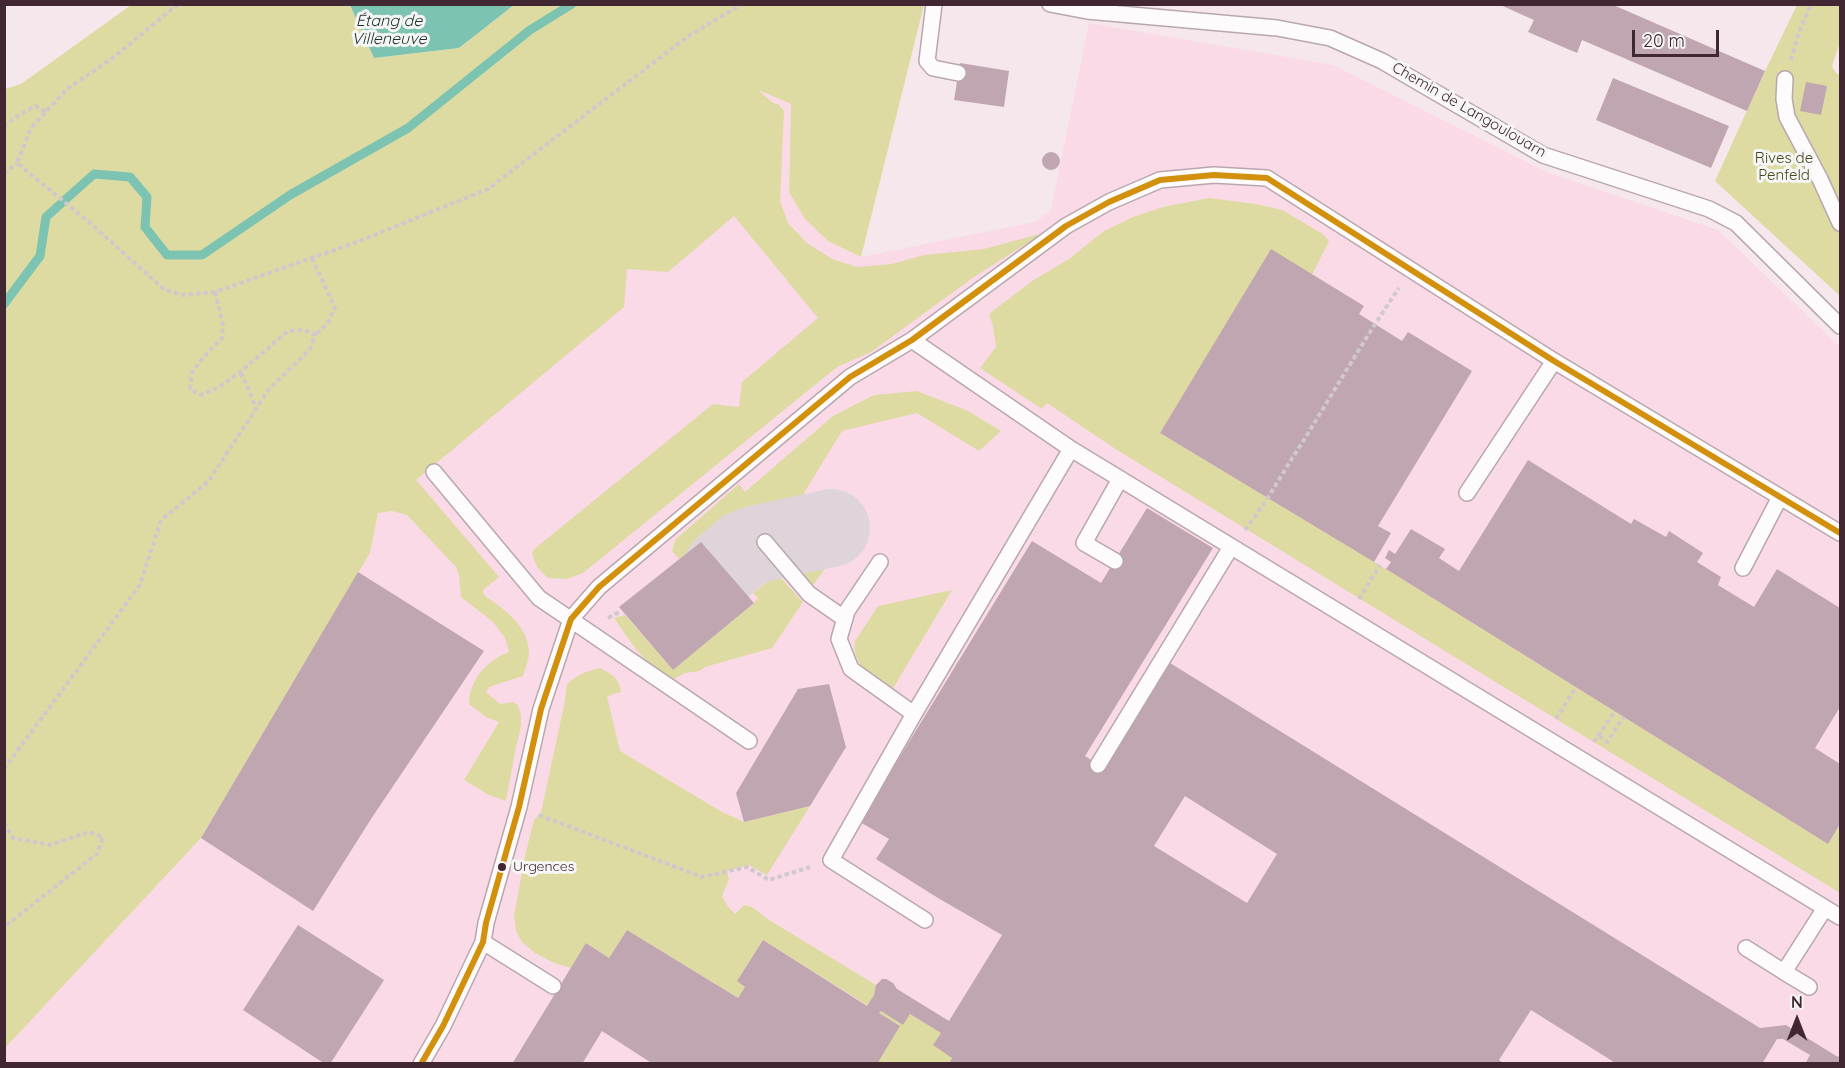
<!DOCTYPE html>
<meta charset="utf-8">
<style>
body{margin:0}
#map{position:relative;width:1845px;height:1068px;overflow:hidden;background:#f6e7ed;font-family:Quicksand,sans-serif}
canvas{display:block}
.frame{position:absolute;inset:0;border:6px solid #402732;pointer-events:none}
.north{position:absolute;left:1767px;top:990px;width:60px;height:60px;-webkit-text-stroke:4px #f6f6f6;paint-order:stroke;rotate:0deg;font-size:16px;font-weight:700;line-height:24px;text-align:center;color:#402732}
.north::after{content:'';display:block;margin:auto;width:21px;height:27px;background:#402732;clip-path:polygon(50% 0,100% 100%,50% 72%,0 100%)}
.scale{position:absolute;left:1632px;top:30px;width:87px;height:27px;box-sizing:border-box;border:3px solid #402732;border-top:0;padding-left:8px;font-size:18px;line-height:21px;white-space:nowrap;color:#402732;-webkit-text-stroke:4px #f6f6f6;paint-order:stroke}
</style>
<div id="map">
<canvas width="1845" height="1068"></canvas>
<div class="frame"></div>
<div class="north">N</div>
<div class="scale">20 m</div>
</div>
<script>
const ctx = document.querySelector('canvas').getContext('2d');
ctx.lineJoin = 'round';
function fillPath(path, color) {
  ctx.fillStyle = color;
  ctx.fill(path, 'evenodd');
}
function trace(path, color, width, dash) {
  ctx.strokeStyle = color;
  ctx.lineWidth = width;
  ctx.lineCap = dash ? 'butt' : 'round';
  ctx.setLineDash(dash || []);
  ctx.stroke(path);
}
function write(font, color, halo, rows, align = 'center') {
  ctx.font = font + ' Quicksand,sans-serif';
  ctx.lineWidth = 6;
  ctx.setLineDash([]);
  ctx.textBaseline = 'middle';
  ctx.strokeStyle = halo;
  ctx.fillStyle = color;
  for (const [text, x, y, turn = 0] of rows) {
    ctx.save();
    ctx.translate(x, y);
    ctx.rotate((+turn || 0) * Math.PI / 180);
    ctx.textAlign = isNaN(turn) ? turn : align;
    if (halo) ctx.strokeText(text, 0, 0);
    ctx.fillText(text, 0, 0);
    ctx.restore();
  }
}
fillPath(new Path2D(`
 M1089,23L1333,65L1546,172L1718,230L1840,347V1063L5,1064L4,1048L201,838L370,553L377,513L756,89L791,104L789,192L828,241L861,257L1035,222L1051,210Z`), '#fadae7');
fillPath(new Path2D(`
 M131,5H350L374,58L459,48L514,5H924L861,257L828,241L805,219L789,192L791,104L758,90L773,103L778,104L784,111L780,201L788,223L807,243L832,259L857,267L892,264L924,255L984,249L1043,233L974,277L871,352L837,367L583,573L567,579L548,578L537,567L532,554L533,550L713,404L739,407L742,382L818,318L734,216L668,272L627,269L624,307L416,480L499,577L483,590L484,595C504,609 529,626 529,653C529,660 525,669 523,676L489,687L486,692L500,704L513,702L518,705L521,716V727L516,747L506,801L489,795L464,780L499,722L486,717L469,704C469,680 487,660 509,652L505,638L493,622L461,597L459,575L456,567L407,515L392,511L378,513L370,553L201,838L5,1048V89L21,84Z
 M1797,5H1840V42L1832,66L1836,73L1840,76V296L1715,181L1765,71Z
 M1209,198L1256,204L1282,210L1323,234L1329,241L1312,275L1271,250L1160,433L1386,569L1828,844L1840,824V893L1117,450L1047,403L1042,409L980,368L996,347L993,326L989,314L1032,281L1069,259L1104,231L1133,217L1163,207Z
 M917,391L968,411L1001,431L979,451L917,413L842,431L804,493L806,502L731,520L679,559L672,551L675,540L739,484L745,492L833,416L874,395Z
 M820,555L819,561L826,567L814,584H811L792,560Z
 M777,574L803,602L772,648L705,667L700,671L685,673L672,680C646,667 630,641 614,618L625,615L673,670L754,603L758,598L753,593Z
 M952,590L892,690C874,678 851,666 855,641L878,606Z
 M600,668C612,674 619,678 621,692L607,696L620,751L722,812L744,822L810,806L767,875L749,865L727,871L729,879L722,896L728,907L735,914L744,905L752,907L769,920L876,985L874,995L870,1002L881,1011L903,1024L910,1014L941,1033L952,1058L949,1063H877L900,1026L763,940L737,981L745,987L738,998L627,930L609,958L587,943L571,968L554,963L535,953L522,942L516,931L514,916L525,856L534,820L541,812L564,706L567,684C577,675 586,671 600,668Z`), '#dedba2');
fillPath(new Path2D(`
 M350,5H514L459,48L374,58Z`), '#7cc4b1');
trace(new Path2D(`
 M4,304L40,256L46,217L94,174L130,177L147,197L145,227L167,255H202L290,195L408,128L530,30L572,4`), '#7cc4b1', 9);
trace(new Path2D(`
 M723,567L744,549L757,544L831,528`), '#dfd4d9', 78);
fillPath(new Path2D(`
 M1498,4H1611L1765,71L1747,111L1582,40L1577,53L1528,32L1534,20Z
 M960,63L1009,71L1004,107L954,100Z
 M1613,78L1729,126L1711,168L1596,120Z
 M1806,82L1827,86L1821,115L1800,111Z
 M1042 161a9 9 0 1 1 18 0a9 9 0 1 1-18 0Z
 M1271,249L1364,306L1359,314L1402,341L1408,332L1472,371L1378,526L1391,533L1374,562L1160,433Z
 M1528,460L1631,524L1634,519L1666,537L1669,531L1703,553L1697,562L1721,577L1718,585L1754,607L1777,569L1840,608V707L1815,748L1840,764V824L1828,844L1386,569L1391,562L1385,558L1389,550L1395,554L1411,529L1445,549L1439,558L1459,571Z
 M1147,508L1213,548L1085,756L1104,768L1170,663L1760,1028L1786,1025L1838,1057L1840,1054V1064H1805L1810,1055L1783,1039H1777L1762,1064H1617L1531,1010L1499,1060L1504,1064H949L952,1058L933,1045L941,1033L910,1014L903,1025L881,1011L879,1013L900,1026L877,1064H653L602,1031L582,1064H512L586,943L609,958L627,930L738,998L745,987L737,981L763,940L867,1006L874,995L876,985L882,979H886L893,983L897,989L949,1021L1002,935L938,898L876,859L889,839L860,822L1032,541L1101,583ZM1185,796L1277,854L1247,903L1154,846Z
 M701,542L754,603L673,670L619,607Z
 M358,572L484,651L371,819L313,911L201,838Z
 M829,684L846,747L810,806L744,822L736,793L798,689Z
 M298,925L384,980L330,1064H325L243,1010Z`), '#bfa6b1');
const service = new Path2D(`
 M934,4L927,61L933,68L958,73
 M1050,4L1087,11L1277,28L1330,38L1382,61L1543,155L1709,209L1736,223L1840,326
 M1785,79L1784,99L1787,117L1820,179L1840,223
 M912,340L1071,449L1840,917
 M434,472L539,598L749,741
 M1467,493L1554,361
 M765,542L809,594L845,619
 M1115,561L1084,543L1120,479
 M880,562L847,611L839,639L851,669L914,714
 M1743,568L1780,497
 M1098,765L1231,547
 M925,920L831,860L914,714L1071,449
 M483,942L553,986
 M1746,948L1784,972
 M1809,987L1784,972L1825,908
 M421,1064L443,1026L483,942L486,923L519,807L541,709L571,619L599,587L850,377L912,340L1066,226L1109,202L1160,180L1214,175L1267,178L1554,361L1840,533`);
trace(service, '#b8a7ae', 18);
trace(new Path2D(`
 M178,4L114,57L67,89L31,128L17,163L90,223L165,290L184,295L215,292L357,242L488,189L687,37L742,4
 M1791,60L1798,35L1811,4
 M4,127L14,118L35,106L46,112
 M4,174L17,163
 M312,258L335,308L327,324L315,335
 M215,292L223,325L222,338L202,359L192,373L190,389L201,395L219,387L240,372L288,331L304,330L315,335L310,349L269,389L256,409
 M1245,530C1263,507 1278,481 1293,457C1329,401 1361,343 1399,288
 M1359,599L1380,565
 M608,618L621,611
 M1556,719L1576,687
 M1599,736L1607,742L1624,717
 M1594,742L1615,711
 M4,769L140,585L161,520L208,482L256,409L249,390L240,372
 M539,815L702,877L747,867L769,880L810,867
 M4,823L13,838L50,845L89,832L103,837L97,854L4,927`), '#d0c8cc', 4, [4.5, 3]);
trace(service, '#fefbfc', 15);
trace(new Path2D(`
 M421,1064L443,1026L483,942L486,923L519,807L541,709L571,619L599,587L850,377L912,340L1066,226L1109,202L1160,180L1214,175L1267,178L1554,361L1840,533`), '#d3900d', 6);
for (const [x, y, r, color] of [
 [502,867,5,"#402732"]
]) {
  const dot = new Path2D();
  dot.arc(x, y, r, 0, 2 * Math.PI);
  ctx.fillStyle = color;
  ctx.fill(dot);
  trace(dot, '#f6f6f6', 2);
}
write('14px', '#402732', '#f6f6f6', [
 ["Urgences",513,867]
], 'left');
write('15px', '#402732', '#f6f6f6', [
 ["Chemin de Langoulouarn",1469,110,30]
]);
write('15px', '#444718', '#f6f6f6', [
 ["Rives de",1784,158],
 ["Penfeld",1784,175]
]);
write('italic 16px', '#19312a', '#f6f6f6', [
 ["Étang de",389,21],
 ["Villeneuve",389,39]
]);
</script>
